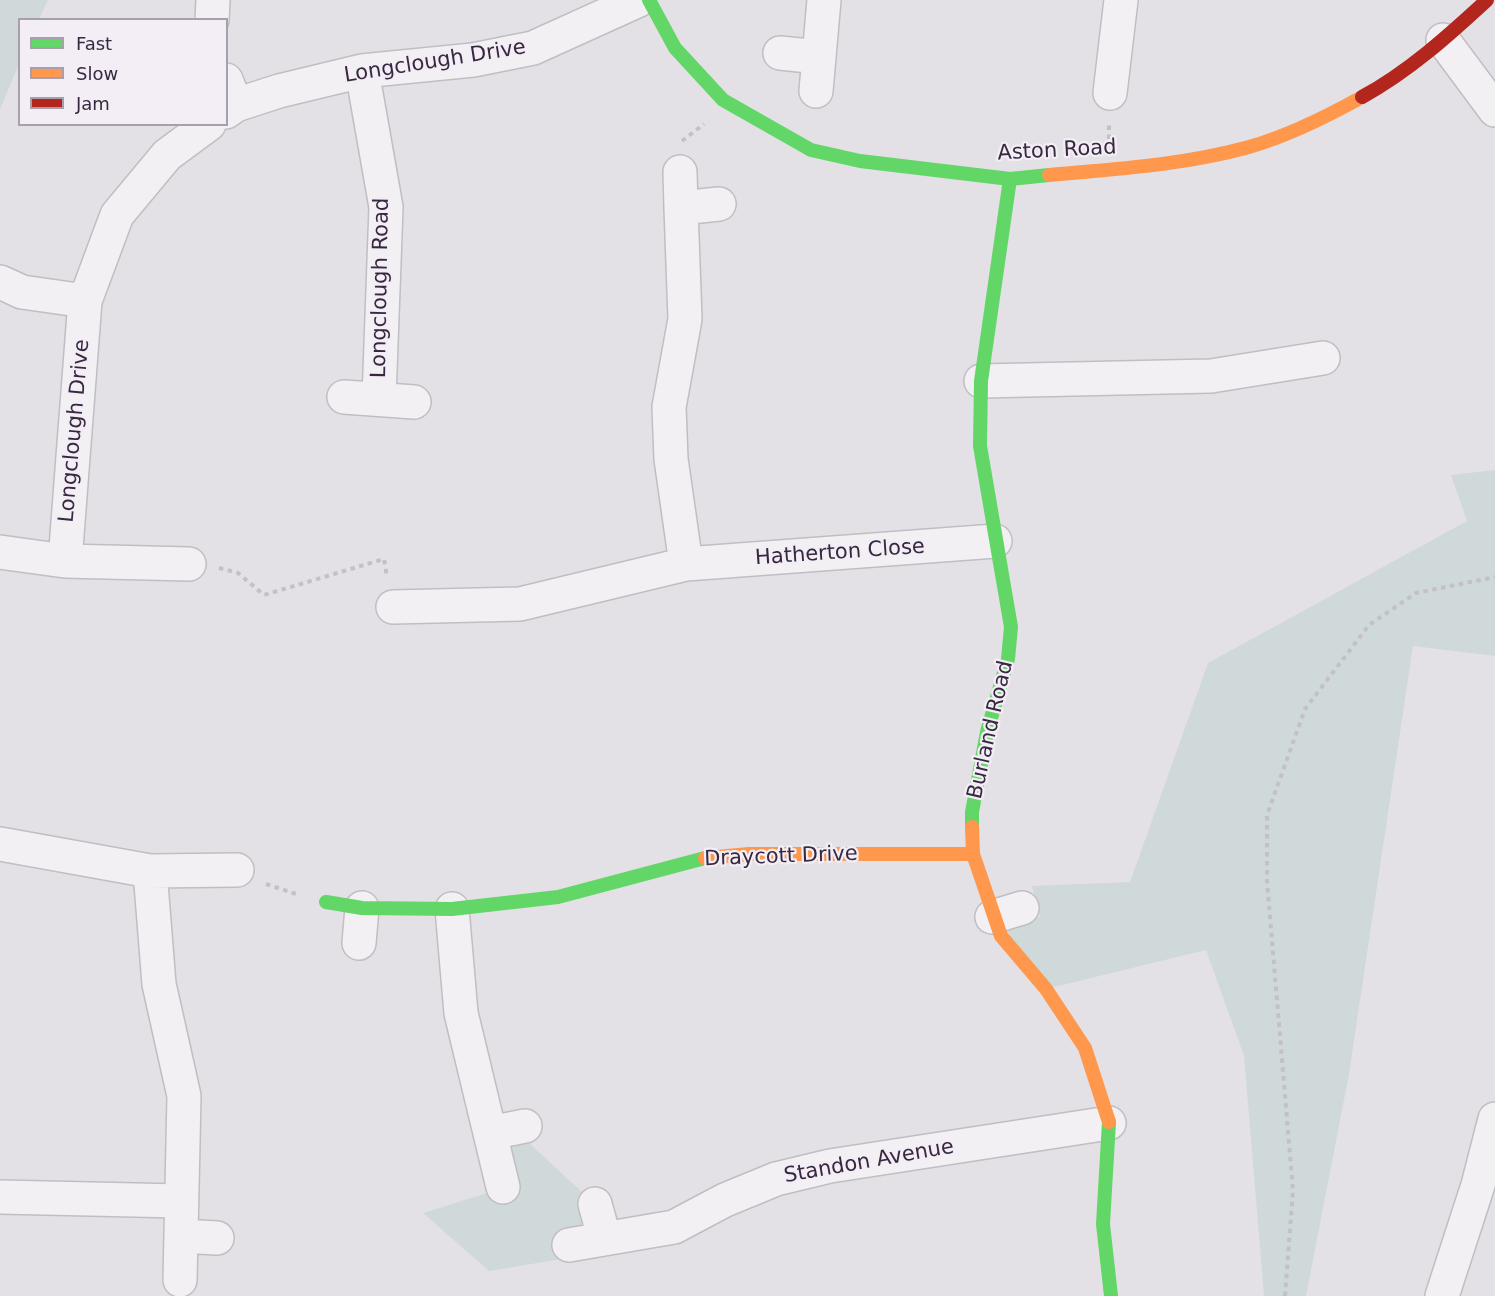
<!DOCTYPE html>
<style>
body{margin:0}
#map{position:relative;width:1495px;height:1296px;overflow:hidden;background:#e4e1e6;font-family:"DejaVu Sans",sans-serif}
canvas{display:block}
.legend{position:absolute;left:18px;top:18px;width:210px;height:108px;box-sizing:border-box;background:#f3eef6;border:2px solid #a89fad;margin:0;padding:8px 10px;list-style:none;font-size:18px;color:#37283f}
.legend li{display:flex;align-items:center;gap:12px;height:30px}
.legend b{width:30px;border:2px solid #a89fad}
</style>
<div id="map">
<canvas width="1495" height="1296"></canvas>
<ul class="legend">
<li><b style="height:8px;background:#63d668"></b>Fast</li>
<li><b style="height:8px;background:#ff974d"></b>Slow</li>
<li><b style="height:8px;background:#b3261e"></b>Jam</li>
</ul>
</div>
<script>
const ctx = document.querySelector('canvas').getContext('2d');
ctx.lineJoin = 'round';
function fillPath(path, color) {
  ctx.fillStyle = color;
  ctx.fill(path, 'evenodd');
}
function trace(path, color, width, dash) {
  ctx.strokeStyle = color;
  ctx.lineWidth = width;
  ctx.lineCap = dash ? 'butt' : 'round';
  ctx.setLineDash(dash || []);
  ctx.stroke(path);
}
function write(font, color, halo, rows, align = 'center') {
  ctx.font = font + ' "DejaVu Sans",sans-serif';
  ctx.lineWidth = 4.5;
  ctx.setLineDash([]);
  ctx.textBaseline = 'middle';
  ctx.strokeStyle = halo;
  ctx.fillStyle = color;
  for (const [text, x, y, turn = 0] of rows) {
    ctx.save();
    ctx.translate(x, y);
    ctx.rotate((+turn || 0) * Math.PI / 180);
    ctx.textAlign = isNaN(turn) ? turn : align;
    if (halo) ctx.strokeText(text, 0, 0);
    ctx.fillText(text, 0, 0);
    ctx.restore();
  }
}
fillPath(new Path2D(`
 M0,0H48L39,19L20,20L19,64L0,109Z
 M1495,470V656L1413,646L1349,1074L1306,1296H1264L1244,1056L1206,950L1046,989L996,924L1040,917L1032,886L1130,882L1208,663L1467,521L1451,475Z
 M508,1143H529L595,1204L580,1256L489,1271L423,1213L519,1183Z`), '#d0d9d9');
const street = new Path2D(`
 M212,20L213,0
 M1443,40L1495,110
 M780,53L819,57
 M362,71L386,207L379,399
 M226,80L236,105
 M816,91L824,0
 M1110,93L1121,0
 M226,112L236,105L279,91L362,71L473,60L533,48L639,0
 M680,172L681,208L719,204
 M681,208L685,319L669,407L671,459L686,564
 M0,282L22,292L85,301
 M981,381L1211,376L1323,358
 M344,397L414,402
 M0,552L65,561L85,301L117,215L167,155L209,124
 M65,561L189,564
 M393,607L520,604L686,564L995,541
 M0,844L150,871L159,984L184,1096L180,1280
 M150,871L237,870
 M452,909L461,1013L503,1187
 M992,917L1022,908
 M359,943L362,908
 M490,1133L525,1126
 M0,1197L180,1201
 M595,1204L604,1237
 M181,1236L217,1238
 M569,1245L674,1227L725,1200L776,1179L830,1166L1109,1123
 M1442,1296L1478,1185L1495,1119`);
trace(street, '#c1bec3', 36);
trace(new Path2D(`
 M1109,139V123
 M682,141L704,124
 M219,568L238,573L264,595L384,559L387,577
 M266,884L296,894
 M1285,1296L1293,1190L1267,881V815L1305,709L1369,625L1416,593L1495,577`), '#c4c0c6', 4, [4.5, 4.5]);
trace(street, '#f2f0f3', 33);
trace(new Path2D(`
 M649,0L675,48L723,100L811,150L860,161L1010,179L1049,175
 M972,827V812L987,732L1008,659L1011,627L980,446L981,381L1010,179
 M326,902L362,908L452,909L558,897L705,858
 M1109,1122L1103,1224L1111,1296`), '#63d668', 14);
trace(new Path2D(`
 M1049,175C1116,169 1184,165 1249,147C1288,136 1326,117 1362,97
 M972,827L973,854L1001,936L1046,989L1085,1048L1109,1122
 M705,858L749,854H973`), '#ff974d', 14);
trace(new Path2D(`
 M1362,97C1408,72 1448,36 1487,0`), '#b3261e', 14);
write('21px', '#37283f', '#f3eef6', [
 ["Longclough Drive",435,62,-9],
 ["Aston Road",1057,151,-3],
 ["Longclough Road",381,288,-89],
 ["Longclough Drive",75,431,-85],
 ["Hatherton Close",840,553,-4],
 ["Burland Road",991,730,-77],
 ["Draycott Drive",781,857,-2],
 ["Standon Avenue",869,1162,-10]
]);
</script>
